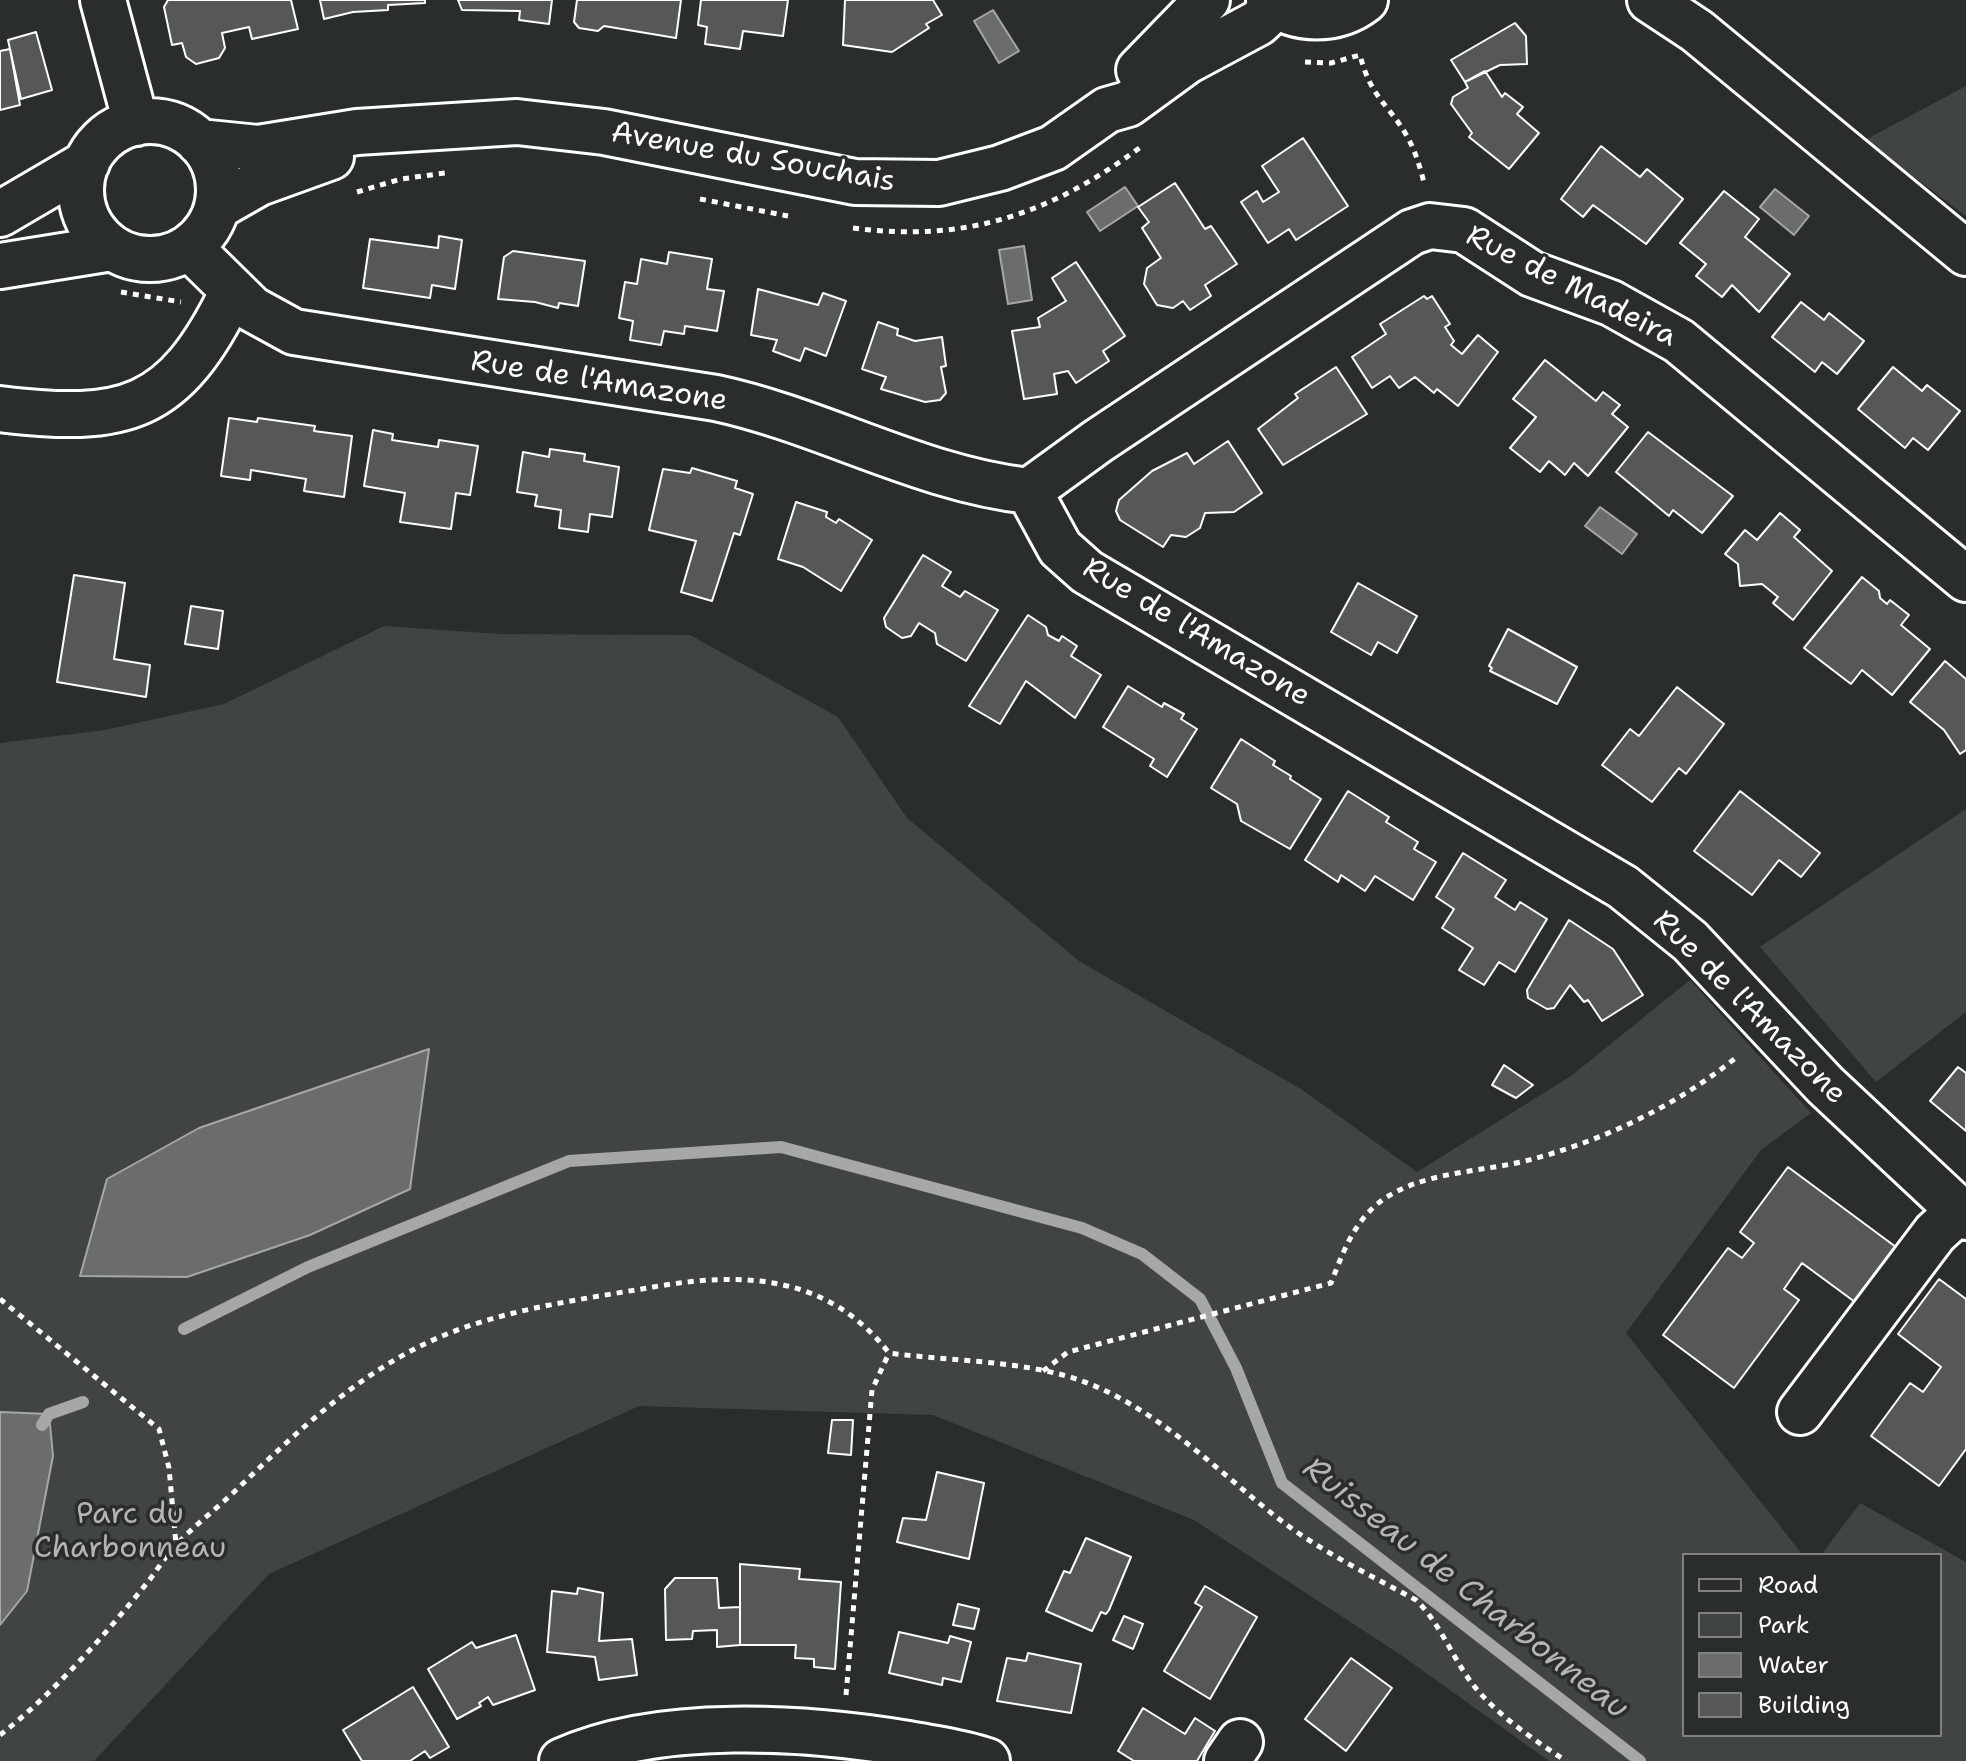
<!DOCTYPE html>
<style>
body{margin:0}
#map{position:relative;width:1966px;height:1761px;overflow:hidden;background:#2a2d2e;font-family:"Shantell Sans",sans-serif}
canvas{display:block}
.legend{position:absolute;left:1682px;top:1553px;width:260px;height:184px;box-sizing:border-box;background:#2a2d2e;border:2px solid #7f8182;margin:0;padding:10px 14px;list-style:none;font-size:24px;color:#fff}
.legend li{display:flex;align-items:center;gap:16px;height:40px}
.legend b{width:40px;border:2px solid #7f8182}
</style>
<div id="map">
<canvas width="1966" height="1761"></canvas>
<ul class="legend">
<li><b style="height:10px;background:#2a2d2e"></b>Road</li>
<li><b style="height:22px;background:#414445"></b>Park</li>
<li><b style="height:22px;background:#6a6c6d"></b>Water</li>
<li><b style="height:22px;background:#555758"></b>Building</li>
</ul>
</div>
<script>
const ctx = document.querySelector('canvas').getContext('2d');
ctx.lineJoin = 'round';
function fillPath(path, color) {
  ctx.fillStyle = color;
  ctx.fill(path, 'evenodd');
}
function trace(path, color, width, dash) {
  ctx.strokeStyle = color;
  ctx.lineWidth = width;
  ctx.lineCap = dash ? 'butt' : 'round';
  ctx.setLineDash(dash || []);
  ctx.stroke(path);
}
function write(font, color, halo, rows, align = 'center') {
  ctx.font = font + ' "Shantell Sans",sans-serif';
  ctx.lineWidth = 7;
  ctx.setLineDash([]);
  ctx.textBaseline = 'middle';
  ctx.strokeStyle = halo;
  ctx.fillStyle = color;
  for (const [text, x, y, turn = 0] of rows) {
    ctx.save();
    ctx.translate(x, y);
    ctx.rotate((+turn || 0) * Math.PI / 180);
    ctx.textAlign = isNaN(turn) ? turn : align;
    if (halo) ctx.strokeText(text, 0, 0);
    ctx.fillText(text, 0, 0);
    ctx.restore();
  }
}
fillPath(new Path2D(`
 M1966,86V216L1865,140Z
 M384,626L500,634L690,635L838,717L907,818L1079,961L1301,1089L1417,1172L1571,1076L1690,980L1811,1113L1761,1150L1626,1333L1803,1555H1684V1735H1940V1555H1821L1860,1503L1966,1562V1761H1549L1401,1655L1194,1520L933,1415L639,1406L269,1574L94,1761H0V743L105,730L224,704Z
 M1966,809V1012L1876,1082L1760,947Z`), '#414445');
const water = new Path2D(`
 M993,10L1019,51L999,63L974,21Z
 M1125,187L1138,206L1100,231L1087,212Z
 M1775,189L1809,216L1794,235L1760,207Z
 M1024,246L1032,300L1008,304L999,250Z
 M1600,507L1637,534L1622,554L1585,526Z
 M429,1049L410,1189L310,1235L187,1277L80,1276L107,1179L199,1128Z
 M0,1412L49,1414L53,1456L27,1591L0,1625Z`);
fillPath(water, '#6a6c6d');
trace(water, '#a6a7a7', 2);
trace(new Path2D(`
 M184,1329L308,1267L569,1161L781,1147L1082,1228L1142,1254L1200,1299L1236,1368L1282,1483L1640,1761
 M42,1425L49,1414L83,1402`), '#a6a7a7', 12);
const building = new Path2D(`
 M168,0H291L298,29L252,39L249,27L222,33L225,48L219,58L196,64L186,57L182,43L172,45L164,7Z
 M320,0H425V3L388,5V10L353,12L324,19Z
 M458,0H552L549,24L519,20L520,11L462,10Z
 M577,0H681L676,38L604,26L598,31L579,28L574,22Z
 M701,0H788L783,36L743,31L740,49L705,44L707,27L698,25Z
 M845,0H933L942,15L926,24L929,28L892,52L843,45Z
 M1515,23L1526,36L1527,64L1500,65L1465,82L1451,60Z
 M36,32L52,90L21,99L8,40Z
 M10,49L20,105L0,110V51Z
 M1485,71L1502,97L1505,93L1523,107L1517,114L1539,133L1509,169L1469,137L1472,133L1451,104L1453,97L1468,88L1465,82Z
 M1303,138L1348,206L1296,240L1289,229L1268,243L1241,202L1257,191L1263,202L1279,192L1262,166Z
 M1601,146L1640,177L1647,169L1683,199L1646,244L1593,205L1583,217L1561,199Z
 M1175,183L1205,229L1211,226L1237,264L1205,285L1211,296L1190,310L1183,301L1173,308L1157,305L1144,284L1147,268L1161,258L1142,228L1149,222L1138,207Z
 M1724,191L1759,219L1745,237L1790,274L1759,312L1732,285L1722,297L1696,276L1706,264L1680,243Z
 M439,236L462,240L455,289L432,285L430,298L363,288L370,239L438,248Z
 M513,251L585,261L578,306L559,303L558,308L535,302L498,299L504,257Z
 M669,252L712,259L707,289L724,291L717,331L685,326L684,334L664,331L661,345L630,340L633,321L619,318L625,282L637,284L641,259L667,264Z
 M1076,262L1125,336L1103,351L1109,361L1076,383L1068,371L1054,374L1057,394L1024,399L1012,331L1040,327L1038,318L1066,301L1052,278Z
 M758,289L818,305L823,293L846,301L826,356L805,348L800,361L773,351L777,340L751,335Z
 M1424,296L1427,299L1432,296L1450,324L1445,327L1454,341L1451,345L1462,354L1478,335L1498,352L1458,406L1437,389L1434,393L1415,377L1399,388L1390,376L1372,388L1352,357L1386,334L1380,324Z
 M1801,302L1824,320L1829,313L1864,341L1837,374L1822,362L1815,372L1772,337Z
 M878,322L898,329L897,335L915,341L942,337L946,366L941,367L946,393L940,400L925,402L881,389L886,377L862,369Z
 M1545,360L1596,401L1603,392L1620,405L1612,414L1628,427L1588,476L1574,463L1565,475L1549,461L1540,472L1510,448L1536,417L1513,399Z
 M1336,367L1367,414L1283,465L1258,429L1298,398L1295,394Z
 M1893,367L1922,391L1927,385L1960,411L1928,450L1913,438L1905,448L1858,409Z
 M229,418L257,422L258,418L315,426L314,431L352,436L344,497L304,491L306,479L251,470L250,480L221,476Z
 M373,430L393,434L392,440L438,447L439,440L478,446L470,495L456,493L451,529L400,522L405,493L364,486Z
 M1648,432L1733,496L1702,533L1673,510L1669,516L1616,472Z
 M1228,441L1262,493L1234,512L1205,513L1200,528L1186,537L1171,535L1163,547L1120,520L1116,511L1119,500L1152,471L1187,453L1194,464Z
 M550,449L585,454L584,461L619,467L612,517L590,514L588,532L559,528L561,510L535,506L537,495L517,492L523,452L549,457Z
 M692,468L737,481L735,488L753,494L740,535L734,533L712,601L681,592L696,541L649,530L663,469L690,473Z
 M796,502L827,512L826,517L836,523L839,519L872,540L841,591L803,567L778,559Z
 M1780,513L1800,530L1794,537L1832,571L1793,620L1773,603L1778,597L1762,584L1740,586L1738,564L1725,554L1745,530L1757,540Z
 M923,555L951,572L942,586L960,597L965,591L998,610L966,661L937,644L935,633L919,623L911,636L902,638L886,627L884,618Z
 M74,575L125,583L114,659L150,665L146,697L57,682Z
 M1862,577L1879,591L1880,598L1887,604L1890,600L1909,615L1901,625L1930,649L1892,695L1862,670L1851,684L1804,648Z
 M1358,583L1417,616L1397,653L1378,642L1371,655L1331,632Z
 M191,606L223,611L218,649L185,644Z
 M1028,615L1046,627L1048,635L1059,641L1062,636L1077,646L1071,656L1101,675L1075,718L1026,681L1000,724L969,706Z
 M1508,629L1577,667L1557,704L1490,671L1492,668L1489,666Z
 M1945,661L1966,679V750L1960,754L1944,730L1910,702Z
 M1128,686L1162,707L1164,703L1184,714L1181,719L1197,729L1167,777L1150,766L1154,759L1103,727Z
 M1677,687L1724,724L1686,774L1679,768L1652,802L1602,765L1630,729L1639,736Z
 M1241,739L1275,761L1273,765L1291,776L1290,779L1321,799L1290,849L1241,821L1237,804L1211,788Z
 M1348,791L1389,817L1386,822L1418,842L1414,849L1436,862L1413,900L1375,876L1365,891L1341,875L1338,882L1305,860Z
 M1740,791L1820,853L1801,877L1779,860L1752,895L1694,851Z
 M1463,853L1506,880L1495,897L1515,910L1520,902L1547,919L1515,972L1499,962L1484,985L1459,970L1473,948L1442,928L1454,909L1436,897Z
 M1569,920L1613,949L1643,995L1602,1021L1588,1000L1584,1002L1570,985L1554,1008L1547,1009L1528,998L1527,990Z
 M1504,1065L1533,1085L1516,1098L1492,1085Z
 M1958,1067L1966,1073V1131L1930,1101Z
 M1788,1167L1900,1250L1859,1305L1802,1263L1784,1289L1799,1300L1734,1388L1663,1335L1728,1248L1742,1258L1754,1243L1740,1232Z
 M1939,1279L1966,1299V1449L1939,1486L1871,1436L1910,1383L1923,1392L1941,1367L1898,1334Z
 M832,1420H853L851,1455L828,1453Z
 M937,1472L984,1483L969,1559L897,1542L903,1518L926,1520Z
 M1086,1538L1131,1557L1109,1610L1106,1614L1101,1612L1092,1631L1046,1611L1064,1571L1070,1573Z
 M740,1564L800,1569L799,1579L841,1582L835,1669L814,1667V1659L795,1658L796,1645H740Z
 M675,1578H717L719,1608L740,1607V1645L717,1647V1630L693,1631L692,1639L666,1640L665,1589Z
 M1205,1586L1257,1617L1210,1699L1164,1671L1202,1607L1195,1603Z
 M578,1588L603,1593L599,1641L632,1639L637,1675L599,1680L595,1657L547,1652L552,1591L577,1594Z
 M958,1604L979,1609L974,1629L953,1625Z
 M1124,1616L1143,1624L1133,1649L1113,1640Z
 M899,1632L948,1643L950,1636L971,1642L961,1682L943,1678L942,1685L889,1673Z
 M516,1635L535,1690L493,1705L488,1697L479,1703L481,1706L457,1719L428,1669L472,1642L476,1648Z
 M1028,1653L1081,1664L1071,1713L997,1701L1007,1658L1026,1661Z
 M1351,1658L1392,1688L1346,1751L1305,1719Z
 M413,1687L449,1747L430,1758L425,1751L410,1761H362L343,1730Z
 M1143,1708L1185,1734L1195,1718L1215,1731L1197,1761H1134L1118,1751Z`);
fillPath(building, '#555758');
trace(building, '#fff', 2);
const minor = new Path2D(`
 M103,0L136,123
 M1269,0C1296,22 1337,22 1365,0
 M1650,0L1697,31L1966,253
 M1139,70L1207,0
 M81 190a69 69 0 1 1 138 0a69 69 0 1 1-138 0Z
 M199,142L258,148L357,132L517,122L604,132L855,182L939,183L1000,168L1053,148L1107,110L1128,104L1187,61L1258,23L1276,6
 M217,207L259,183L331,157
 M0,214L87,163
 M189,247L252,309L294,332L716,398C823,421 920,479 1029,491L1060,548L1087,572L1623,887L1690,941L1825,1085L1966,1217
 M0,266L112,248
 M0,409C125,424 174,412 232,293
 M1029,491L1098,441L1412,232L1430,226L1464,230L1532,274L1611,303L1679,341L1966,579
 M1800,1412L1935,1233L1959,1211
 M562,1761C659,1717 806,1727 908,1744C935,1749 962,1752 987,1761
 M1227,1761L1240,1742`);
trace(minor, '#fff', 50);
trace(new Path2D(`
 M1305,62L1331,63L1360,55C1371,98 1387,102 1407,136C1415,151 1420,166 1424,183
 M357,192L401,179L445,173
 M700,199L788,216
 M853,228C966,243 1051,214 1142,146
 M121,292L181,302
 M0,1299L159,1429L169,1468L176,1544
 M1043,1371L1068,1352L1331,1283C1342,1255 1352,1226 1376,1205C1418,1170 1483,1173 1533,1159C1607,1139 1679,1104 1738,1056
 M846,1695L872,1390L889,1353
 M0,1735C52,1695 105,1635 147,1583C157,1571 165,1556 176,1545C194,1526 215,1510 234,1492C299,1430 363,1368 447,1334C512,1308 584,1299 653,1287C744,1271 828,1275 889,1353C949,1361 1012,1360 1070,1377C1149,1401 1212,1466 1275,1516C1318,1550 1368,1574 1416,1600C1440,1623 1451,1655 1471,1682C1495,1714 1533,1739 1566,1761`), '#fff', 5, [6, 6]);
trace(minor, '#2a2d2e', 44);
write('30px', '#fff', '#2a2d2e', [
 ["Avenue du Souchais",753,158,10],
 ["Rue de Madeira",1571,287,27],
 ["Rue de l'Amazone",599,382,9],
 ["Rue de l'Amazone",1196,633,31],
 ["Rue de l'Amazone",1749,1008,45]
]);
write('30px', '#b3b4b5', '#2a2d2e', [
 ["Parc du",130,1515],
 ["Charbonneau",130,1549]
]);
write('italic 32px', '#b4b6b6', '#2a2d2e', [
 ["Ruisseau de Charbonneau",1465,1589,38]
]);
</script>
